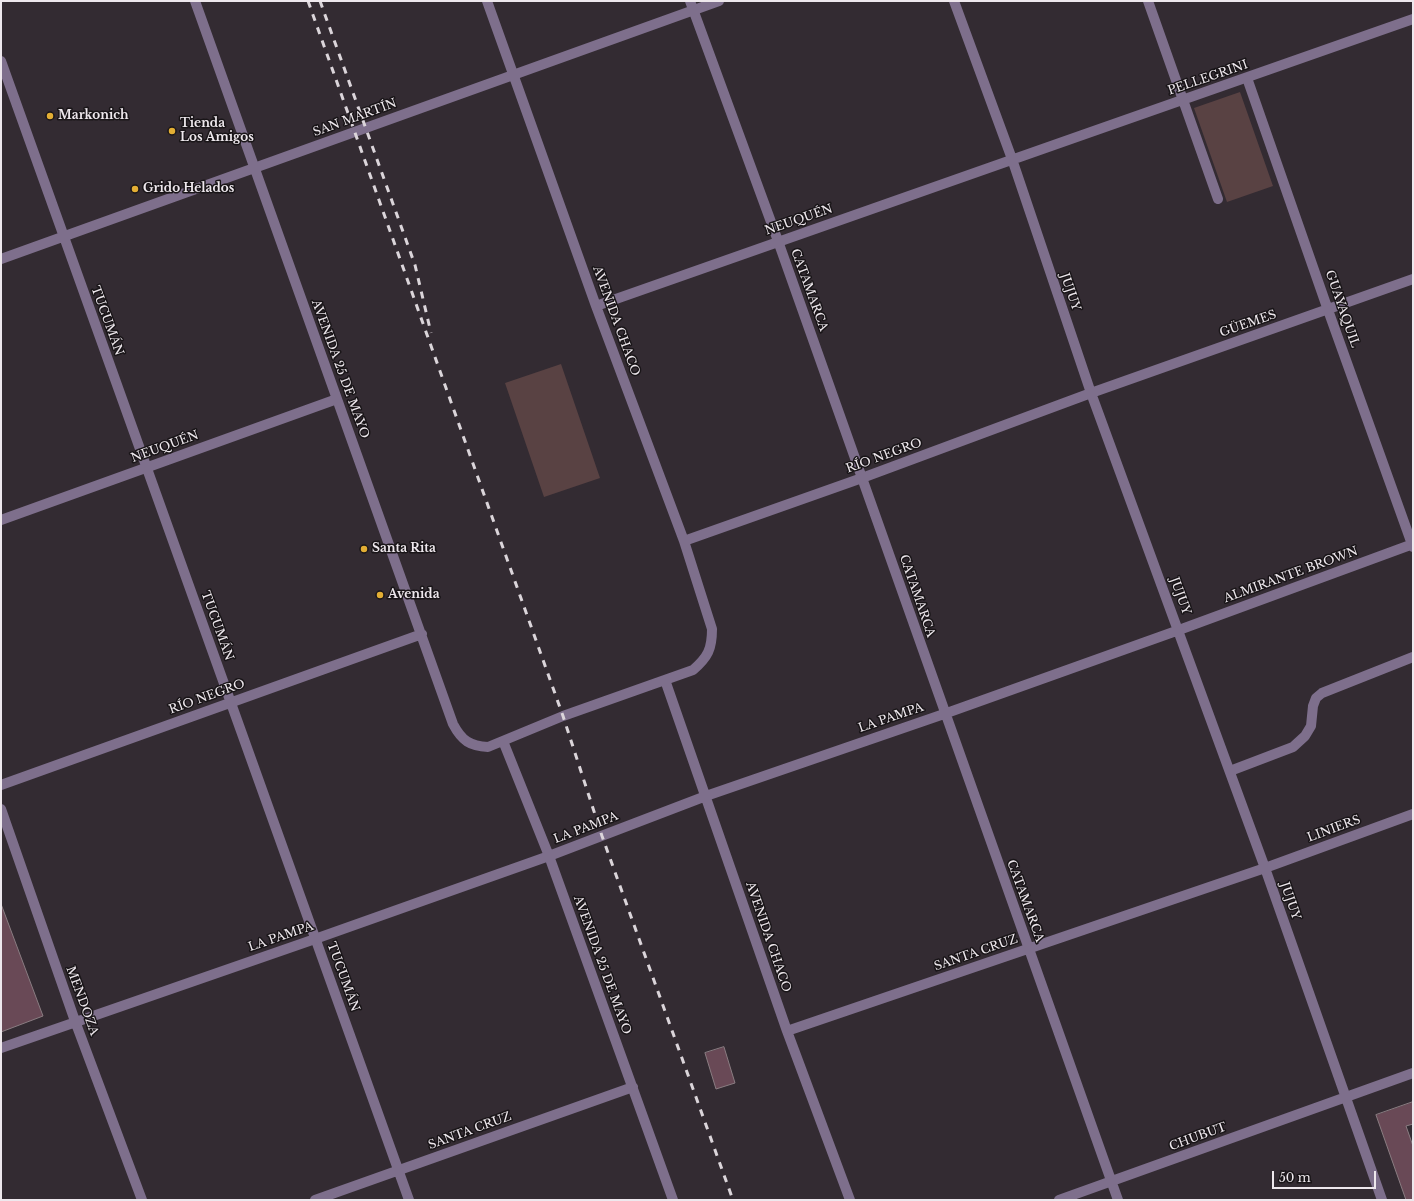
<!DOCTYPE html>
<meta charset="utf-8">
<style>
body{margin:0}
#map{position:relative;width:1414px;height:1201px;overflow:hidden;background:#332b32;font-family:"Libre Baskerville",serif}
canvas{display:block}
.frame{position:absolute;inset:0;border:2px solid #eee8ed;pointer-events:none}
.scale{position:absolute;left:1272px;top:1171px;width:104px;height:18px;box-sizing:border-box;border:2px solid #eee8ed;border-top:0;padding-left:5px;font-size:12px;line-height:14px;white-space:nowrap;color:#eee8ed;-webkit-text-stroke:3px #191518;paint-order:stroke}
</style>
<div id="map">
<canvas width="1414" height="1201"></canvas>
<div class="frame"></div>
<div class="scale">50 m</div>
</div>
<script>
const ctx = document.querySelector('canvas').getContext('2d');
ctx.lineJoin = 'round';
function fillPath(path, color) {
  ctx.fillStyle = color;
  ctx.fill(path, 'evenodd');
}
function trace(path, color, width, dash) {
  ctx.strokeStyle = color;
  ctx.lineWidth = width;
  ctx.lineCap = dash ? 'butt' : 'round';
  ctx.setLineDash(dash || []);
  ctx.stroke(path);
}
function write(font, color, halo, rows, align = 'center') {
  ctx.font = font + ' "Libre Baskerville",serif';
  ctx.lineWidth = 3;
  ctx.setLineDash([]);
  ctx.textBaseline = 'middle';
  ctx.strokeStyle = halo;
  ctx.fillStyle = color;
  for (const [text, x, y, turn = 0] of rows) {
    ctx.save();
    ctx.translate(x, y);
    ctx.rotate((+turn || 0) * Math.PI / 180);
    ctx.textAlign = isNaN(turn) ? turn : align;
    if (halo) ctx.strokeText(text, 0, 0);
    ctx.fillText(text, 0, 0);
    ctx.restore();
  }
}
fillPath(new Path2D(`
 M1240,92L1273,186L1227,202L1194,108Z
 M561,364L600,478L544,497L505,383Z`), '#594243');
const building = new Path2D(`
 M1,904L43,1016L1,1032Z
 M724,1047L735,1083L716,1089L705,1053Z
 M1413,1102V1124L1406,1126L1413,1146V1200H1406L1376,1115Z`);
fillPath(building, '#694956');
trace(building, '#8a7d82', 1);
trace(new Path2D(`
 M195,1L453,724C462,741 470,746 488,747L563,716L693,670C708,657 712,649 712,629L684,541L596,306L487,1
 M690,1L778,241L1118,1200
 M954,1L1012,159L1091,393L1265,868L1382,1200
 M1148,1L1218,199
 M1,61L409,1200
 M1247,78L1328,310L1413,547
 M1,259L719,1
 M596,306C868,208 1141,116 1413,19
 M1,520L337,399
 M684,541L862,478L1091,393L1413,279
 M665,680L787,1031L850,1200
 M503,741L549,856L673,1200
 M1230,771L1293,747L1305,736L1311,726L1313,706L1316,698L1322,693L1413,657
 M1,785L422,634
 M1,809L75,1021L142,1200
 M787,1031L1265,868L1413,814
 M1,1048L315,939L549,856L706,796L944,714L1179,630L1413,544
 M315,1200L633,1087
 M1059,1200L1413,1073`), '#7e6f8c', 10);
trace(new Path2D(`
 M308,1L563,716L602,836L733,1200
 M320,1L415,265L431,333`), '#dbd5da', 3, [7, 7]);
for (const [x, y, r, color] of [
 [50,116,4,"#e3ae34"],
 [172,131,4,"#e3ae34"],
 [135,189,4,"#e3ae34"],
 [364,549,4,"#e3ae34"],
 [380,595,4,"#e3ae34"]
]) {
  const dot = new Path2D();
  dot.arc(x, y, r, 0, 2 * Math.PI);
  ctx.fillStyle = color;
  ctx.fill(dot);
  trace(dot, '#191518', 1.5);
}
write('12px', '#eee8ed', '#191518', [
 ["PELLEGRINI",1208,78,-19],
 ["SAN MARTÍN",355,118,-20],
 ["NEUQUÉN",799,220,-19],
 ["CATAMARCA",809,290,70],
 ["JUJUY",1070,292,71],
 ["GUAYAQUIL",1342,309,71],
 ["TUCUMÁN",107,321,70],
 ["AVENIDA CHACO",616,321,70],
 ["GÜEMES",1248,324,-19],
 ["AVENIDA 25 DE MAYO",340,369,70],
 ["NEUQUÉN",165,447,-20],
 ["RÍO NEGRO",884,456,-20],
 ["ALMIRANTE BROWN",1291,575,-20],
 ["CATAMARCA",917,596,71],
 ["JUJUY",1180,596,70],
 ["TUCUMÁN",217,626,70],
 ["RÍO NEGRO",207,697,-20],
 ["LA PAMPA",891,718,-19],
 ["LA PAMPA",586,828,-21],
 ["LINIERS",1334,829,-20],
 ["CATAMARCA",1025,901,70],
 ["JUJUY",1290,901,71],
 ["LA PAMPA",281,937,-19],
 ["AVENIDA CHACO",768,937,71],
 ["SANTA CRUZ",976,953,-19],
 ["AVENIDA 25 DE MAYO",602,965,70],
 ["TUCUMÁN",343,977,70],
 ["MENDOZA",82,1001,70],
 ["SANTA CRUZ",470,1131,-20],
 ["CHUBUT",1198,1137,-20]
]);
write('bold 12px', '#eee8ed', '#191518', [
 ["Markonich",58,116],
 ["Tienda",180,124],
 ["Los Amigos",180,138],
 ["Grido Helados",143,189],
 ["Santa Rita",372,549],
 ["Avenida",388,595]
], 'left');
</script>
